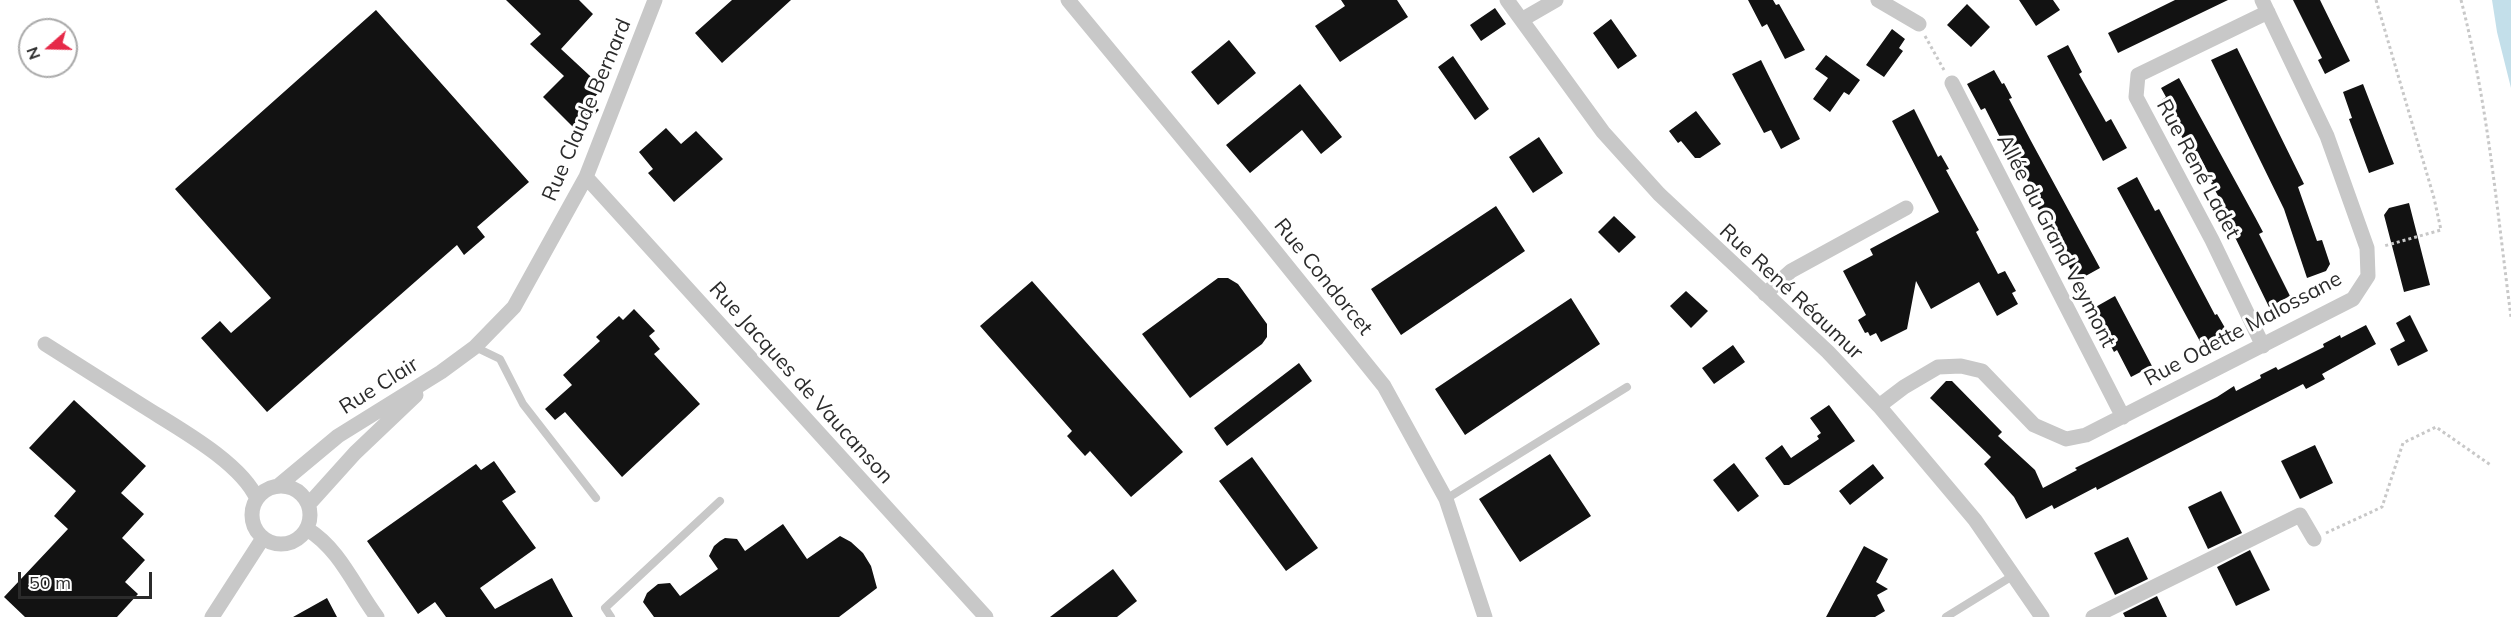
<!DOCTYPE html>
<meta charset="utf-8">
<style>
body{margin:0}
#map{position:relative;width:2511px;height:617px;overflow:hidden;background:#fff;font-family:Mulish,sans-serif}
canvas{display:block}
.north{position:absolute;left:18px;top:18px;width:60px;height:60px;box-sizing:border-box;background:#fff;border:2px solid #aaa;border-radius:50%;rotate:250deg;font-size:16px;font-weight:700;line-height:24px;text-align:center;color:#2b2b2b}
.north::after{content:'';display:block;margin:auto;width:21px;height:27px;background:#e62948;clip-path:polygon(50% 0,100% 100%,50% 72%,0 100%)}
.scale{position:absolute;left:18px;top:572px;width:134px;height:27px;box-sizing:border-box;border:3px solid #2b2b2b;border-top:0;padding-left:8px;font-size:18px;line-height:21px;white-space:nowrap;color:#2b2b2b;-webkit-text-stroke:4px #fff;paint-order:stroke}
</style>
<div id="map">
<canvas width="2511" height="617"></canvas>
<div class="north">N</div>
<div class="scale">50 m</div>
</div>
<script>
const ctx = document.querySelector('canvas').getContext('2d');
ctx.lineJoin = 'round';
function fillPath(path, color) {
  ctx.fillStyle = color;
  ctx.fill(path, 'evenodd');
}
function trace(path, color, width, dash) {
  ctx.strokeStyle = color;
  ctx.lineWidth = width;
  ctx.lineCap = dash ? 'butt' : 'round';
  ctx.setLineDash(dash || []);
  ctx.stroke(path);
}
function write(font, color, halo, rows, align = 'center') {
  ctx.font = font + ' Mulish,sans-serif';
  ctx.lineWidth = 6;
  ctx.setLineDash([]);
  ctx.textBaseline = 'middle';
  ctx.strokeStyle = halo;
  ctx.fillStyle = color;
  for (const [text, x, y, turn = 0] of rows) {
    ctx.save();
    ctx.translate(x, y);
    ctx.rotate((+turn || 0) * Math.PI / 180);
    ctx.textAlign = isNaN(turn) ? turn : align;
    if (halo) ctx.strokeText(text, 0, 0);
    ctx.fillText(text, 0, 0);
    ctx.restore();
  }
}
fillPath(new Path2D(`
 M2492,0H2511V88L2497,32Z`), '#c3dfea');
fillPath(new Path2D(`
 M506,0H579L593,14L561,49L603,88L590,102L599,110L577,131L543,97L564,76L530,44L541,34Z
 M732,0H791L722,63L695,33Z
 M1341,0H1397L1408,17L1340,62L1315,26L1345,6Z
 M1748,0H1773L1776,5L1779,4L1805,50L1785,59L1767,24L1762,27Z
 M2019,0H2053L2060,10L2036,26Z
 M2175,0H2228L2118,53L2108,33Z
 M2293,0H2320L2350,61L2325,74L2318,60L2322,58Z
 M1967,4L1990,27L1971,47L1947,25Z
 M1495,8L1506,24L1481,41L1470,25Z
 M376,10L529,182L477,227L485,237L464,255L457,245L267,412L201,338L220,321L231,333L271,298L175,189Z
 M1611,19L1637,56L1618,69L1593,33Z
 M1892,29L1905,39L1899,48L1903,51L1884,77L1866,65Z
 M1229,40L1256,73L1218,105L1191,72Z
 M2068,45L2082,72L2079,74L2106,122L2111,119L2127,148L2103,161L2047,56Z
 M2237,48L2304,184L2298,187L2317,241L2322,240L2330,264L2326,271L2307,278L2284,209L2211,60Z
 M1826,55L1860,80L1849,95L1844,92L1830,112L1813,99L1828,78L1815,69Z
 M1453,56L1489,109L1475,120L1438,67Z
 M1761,60L1800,139L1781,149L1771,130L1764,133L1732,74Z
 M1994,70L2002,84L2004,83L2012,98L2009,99L2031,141L2100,268L2082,278L2074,276L2034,201L2037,199L2012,151L2008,153L1985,108L1981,110L1967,84Z
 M2179,78L2255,217L2263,232L2259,234L2290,296L2269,307L2231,229L2234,227L2228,214L2211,183L2213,182L2197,151L2191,154L2162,100L2166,97L2161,88Z
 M1300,84L1342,137L1321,154L1302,130L1250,173L1226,145Z
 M2363,84L2394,164L2369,173L2349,119L2352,118L2343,92Z
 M1914,109L1938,157L1941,155L1949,169L1946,170L1979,230L1976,232L1998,274L2005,271L2016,291L2012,293L2018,304L1997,316L1979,282L1931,309L1916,281L1907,329L1881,342L1876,333L1870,336L1868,332L1865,333L1858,320L1866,315L1843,271L1873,255L1870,249L1939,212L1892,121Z
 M1696,111L1721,144L1700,158H1695L1681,141L1678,143L1669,131Z
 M666,128L681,144L696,131L723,159L674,202L648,173L653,169L639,152Z
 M1539,137L1563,173L1533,193L1509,157Z
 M2137,177L2155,211L2159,209L2215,315L2217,314L2228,333L2203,347L2117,188Z
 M2409,203L2430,285L2404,292L2384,215L2389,208Z
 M1496,206L1525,251L1401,335L1371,289Z
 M1614,216L1636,237L1619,253L1598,232Z
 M1218,278H1228L1238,284L1267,324V337L1262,344L1190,398L1142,334Z
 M1032,281L1183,452L1131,497L1090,451L1085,456L1067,436L1072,431L980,326Z
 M1686,291L1708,311L1691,328L1670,306Z
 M2115,296L2152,366L2131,377L2117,350L2114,352L2092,309Z
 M1571,298L1600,344L1465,435L1435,389Z
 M634,309L655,331L649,336L660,349L654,354L700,404L622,477L565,412L555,420L545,409L572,385L563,375L600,341L596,337L619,316L623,320Z
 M2410,315L2428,351L2398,366L2390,349L2405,341L2396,323Z
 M2366,325L2376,344L2322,374L2325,379L2306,389L2303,384L2097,490L2096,487L2054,509L2052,505L2026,519L2014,497L1984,464L1991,457L1930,398L1946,381H1952L2002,432L1998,436L2035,470L2043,488L2077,470L2075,468L2217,397L2234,386L2236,391L2261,378L2260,375L2276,367L2278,370L2324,347L2323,344L2340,335L2341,338Z
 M1733,345L1745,362L1714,384L1702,368Z
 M1299,363L1312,381L1227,446L1214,428Z
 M74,400L146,466L121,493L144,514L122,538L145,560L125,582L138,594L117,617H25L4,597L68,529L54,516L76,491L29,448Z
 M1829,405L1855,441L1789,485H1784L1765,458L1782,445L1791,458L1819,439L1817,436L1821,433L1810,418Z
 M2315,445L2333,483L2300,499L2281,461Z
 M1550,454L1591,516L1520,562L1479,499Z
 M1252,457L1318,548L1286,571L1219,481Z
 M494,461L516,492L502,501L536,548L480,588L495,609L552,578L573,617H446L435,602L418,614L367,541L476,464L481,470Z
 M1734,463L1759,496L1738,512L1713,480Z
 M1873,464L1884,478L1850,505L1839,491Z
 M2221,491L2242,533L2208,549L2188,507Z
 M783,524L807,559L840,536L851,542L863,553L871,566L877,588L839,617H654L643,602L647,593L658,584L670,583L680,596L718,569L709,556L714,546L720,541L725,538L737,539L745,551Z
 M2128,537L2148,579L2115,595L2094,553Z
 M1864,546L1888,559L1876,582L1888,589L1877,595L1885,611L1875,617H1826Z
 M2250,550L2270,590L2236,606L2217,567Z
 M1113,569L1137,601L1117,617H1050Z
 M2157,596L2167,617H2125L2123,613Z
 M327,598L337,617H293Z`), '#121212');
trace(new Path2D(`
 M2376,0L2434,198L2441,230L2384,246
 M2461,0C2488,104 2497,211 2511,317
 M1925,36L1944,70
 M2326,533L2382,507L2403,443L2436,427L2492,466`), '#c8c8c8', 3, [3, 3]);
trace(new Path2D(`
 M475,347L500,359L523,404L596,498
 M1446,499L1627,387
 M611,617L605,608L720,501
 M1946,617L2014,575`), '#c8c8c8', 8);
trace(new Path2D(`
 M1068,0L1246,215L1384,386L1446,499L1485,617
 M1507,0L1603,132L1659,194L1828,352L1879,406L1975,520L2042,617
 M1878,0L1919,24
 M1523,19L1556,0
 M1952,83L2123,417
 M586,177L986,617
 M1765,294L1791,271L1906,208
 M45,344C77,364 110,385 143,406C176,427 241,462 257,499
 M2263,346L2212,240L2136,97L2138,75L2268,12
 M1879,406L1904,387L1938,367L1961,366L1982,371L2034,425L2066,439L2086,435L2353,299L2368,276L2367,248L2327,136L2262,0
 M252 515a29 29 0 1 1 58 0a29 29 0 1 1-58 0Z
 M278,486L338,436L441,372L475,347L514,307L586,177L655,0
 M309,504L355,453L416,395
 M307,529C340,549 355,588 377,617
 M212,617L263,538
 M2093,617L2300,515L2314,539`), '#c8c8c8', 15);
write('21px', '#2b2b2b', '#fff', [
 ["Rue Claude Bernard",587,110,-67],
 ["Rue René Ladet",2198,169,62],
 ["Allée du Grand Veymont",2056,241,63],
 ["Rue Condorcet",1323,277,51],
 ["Rue René Réaumur",1791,292,43],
 ["Rue Odette Malossane",2243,329,-28],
 ["Rue Jacques de Vaucanson",801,383,48],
 ["Rue Clair",379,386,-32]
]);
</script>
